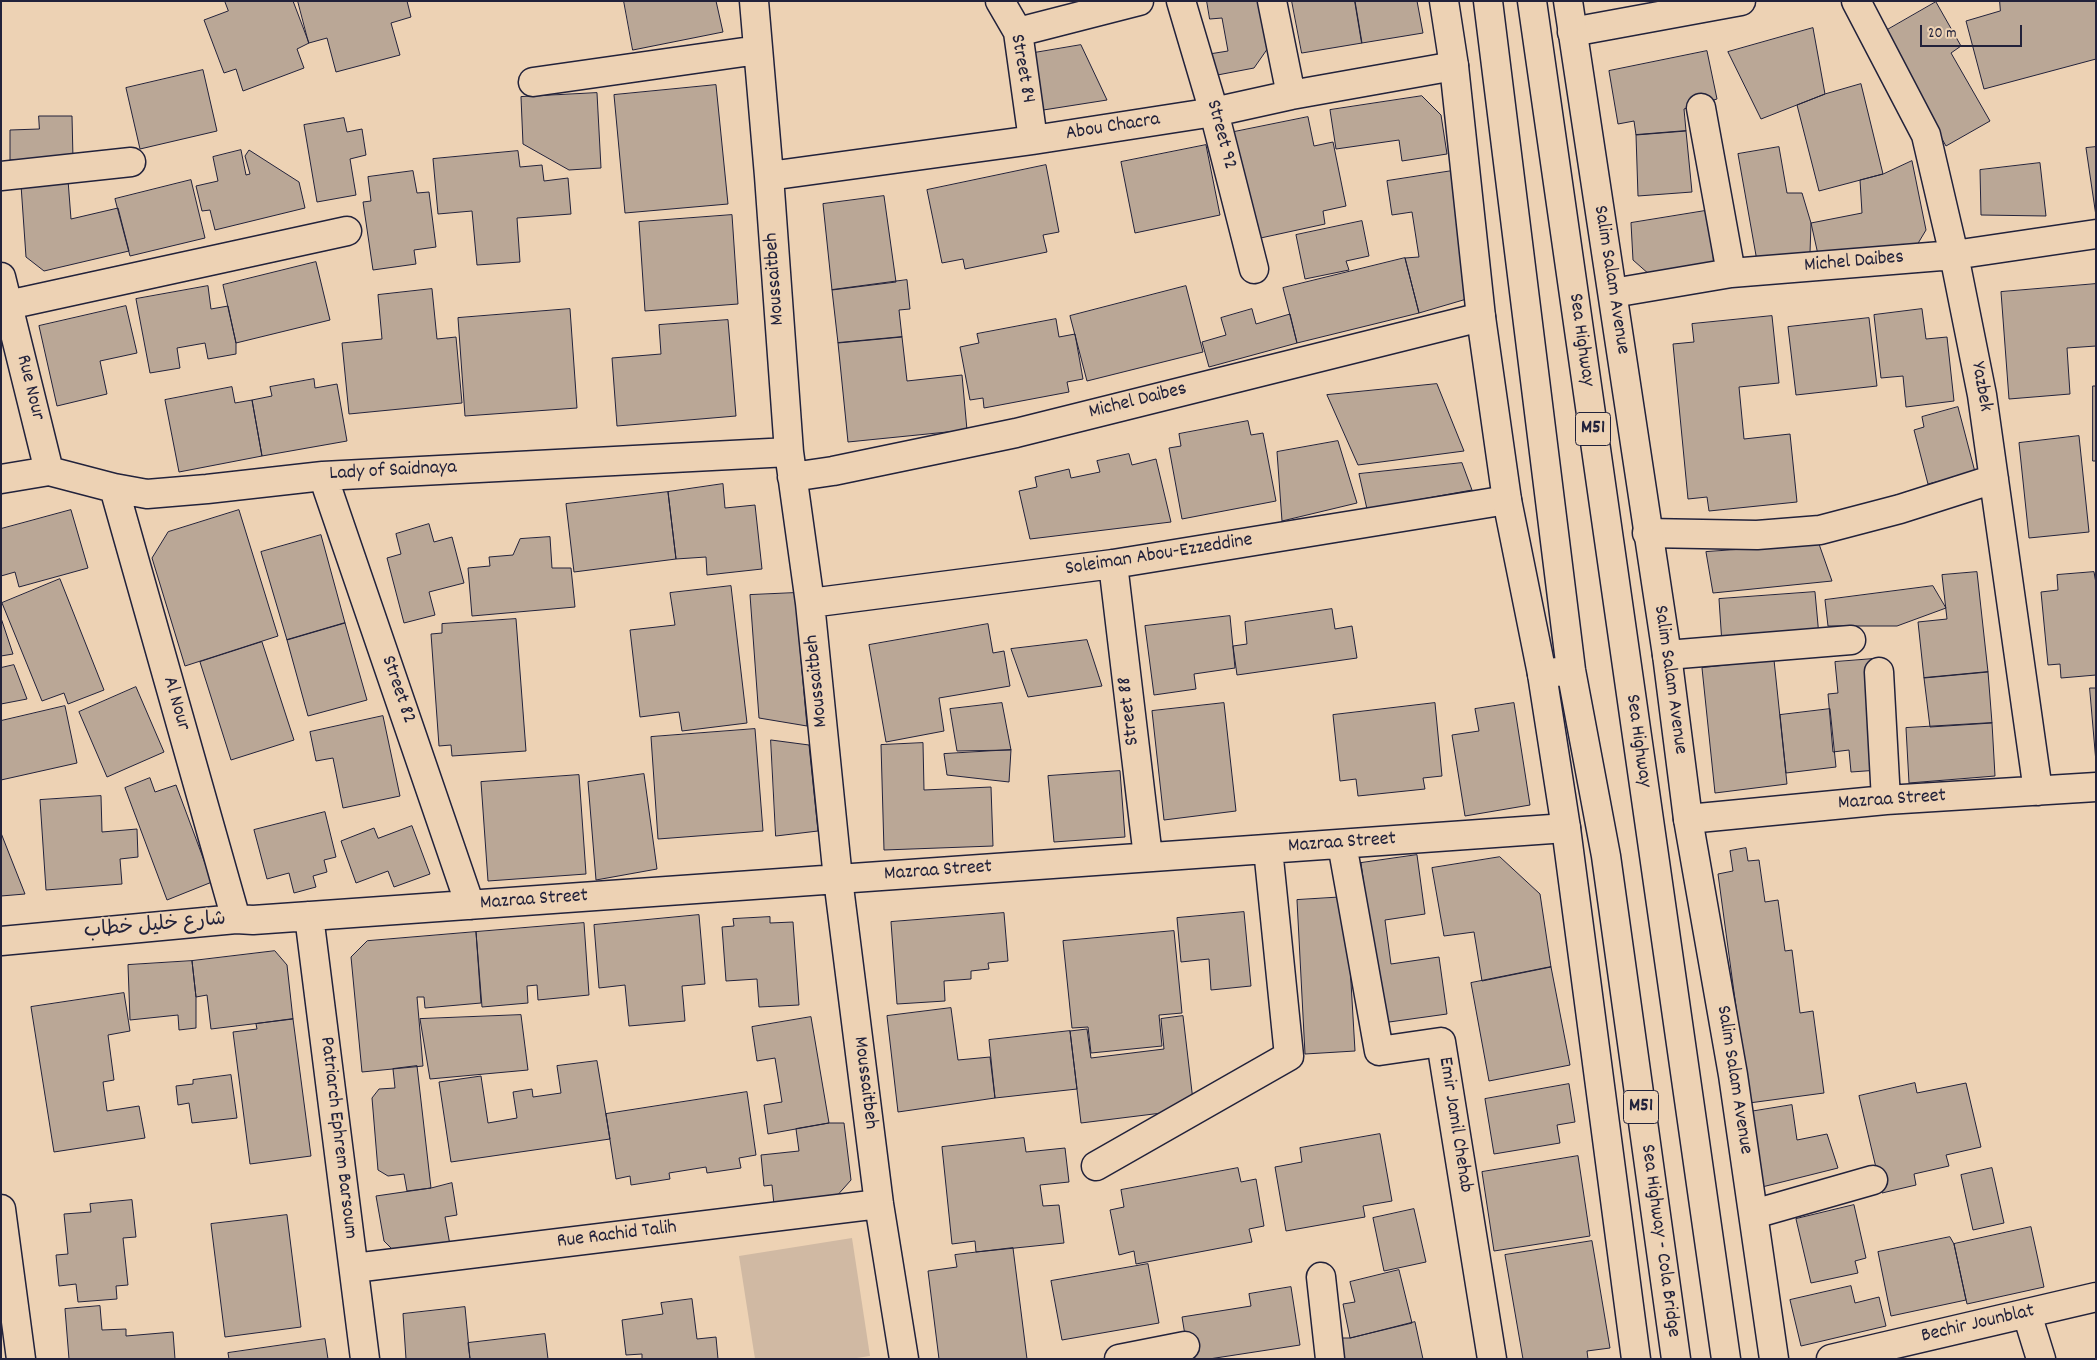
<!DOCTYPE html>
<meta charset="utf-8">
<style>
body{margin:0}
#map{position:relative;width:2097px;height:1360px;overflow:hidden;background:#edd2b4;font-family:Dekko,sans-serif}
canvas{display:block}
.frame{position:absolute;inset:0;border:2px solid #22223b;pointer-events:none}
.scale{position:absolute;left:1920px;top:25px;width:102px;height:22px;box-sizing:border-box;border:2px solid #22223b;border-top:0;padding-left:6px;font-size:15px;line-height:18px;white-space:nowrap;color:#22223b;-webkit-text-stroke:4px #edd2b4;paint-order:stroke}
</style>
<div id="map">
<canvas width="2097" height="1360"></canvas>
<div class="frame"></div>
<div class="scale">20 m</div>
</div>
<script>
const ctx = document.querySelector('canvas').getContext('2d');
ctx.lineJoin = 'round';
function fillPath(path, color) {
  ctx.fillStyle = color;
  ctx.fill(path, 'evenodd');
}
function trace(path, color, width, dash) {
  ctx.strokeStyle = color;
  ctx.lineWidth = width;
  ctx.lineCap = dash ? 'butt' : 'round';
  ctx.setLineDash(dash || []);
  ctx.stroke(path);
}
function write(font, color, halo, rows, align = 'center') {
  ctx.font = font + ' Dekko,"Playpen Sans Arabic",sans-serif';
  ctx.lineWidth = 4;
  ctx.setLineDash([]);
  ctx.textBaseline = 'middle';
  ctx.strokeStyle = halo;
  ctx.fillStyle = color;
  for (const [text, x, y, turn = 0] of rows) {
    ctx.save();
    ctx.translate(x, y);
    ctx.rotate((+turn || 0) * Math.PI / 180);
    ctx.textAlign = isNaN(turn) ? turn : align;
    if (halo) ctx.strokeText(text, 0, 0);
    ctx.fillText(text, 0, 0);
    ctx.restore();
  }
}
fillPath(new Path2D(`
 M852,1238L870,1356L850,1359H755L739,1256Z`), '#d0b9a3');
const building = new Path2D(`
 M225,1H293L309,43L297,49L304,68L243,91L236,69L224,73L204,20L228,11Z
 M298,1H407L411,17L391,23L400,55L336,72L327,38L309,43Z
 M624,1H716L723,32L633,50Z
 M1207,1H1261L1268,48L1254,68L1207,77L1203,55L1228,51L1222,18L1210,19Z
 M1292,1H1355L1362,43L1302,53Z
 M1355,1H1417L1423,33L1362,43Z
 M2000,1H2096V59L1984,89L1966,21L2000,11Z
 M1936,2L1961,46L1951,53L1990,121L1946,146L1882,33Z
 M1813,28L1825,94L1761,119L1728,52Z
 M1081,45L1107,100L1037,111L1028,54Z
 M1707,51L1717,99L1684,109L1686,131L1636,135L1634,121L1618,124L1609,71Z
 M203,70L217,131L140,149L126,88Z
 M1861,84L1883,174L1819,191L1797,105L1825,94Z
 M716,85L728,204L625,213L614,95Z
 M597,93L601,168L569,170L523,144L521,97Z
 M1422,96L1441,115L1447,154L1402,161L1399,140L1336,149L1330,110Z
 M39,116H72L73,159L10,160V130L39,129Z
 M1308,117L1314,146L1333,142L1346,206L1323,211L1325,224L1256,239L1234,132Z
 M344,118L347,132L362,129L366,155L350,159L356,195L317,202L304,125Z
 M1686,131L1692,192L1638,196L1636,135Z
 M1206,145L1220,215L1135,233L1121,162Z
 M1779,147L1787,193H1802L1811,223L1810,253L1757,261L1738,154Z
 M2096,147V216L2086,148Z
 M241,150L246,175L250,174L245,156L249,150L299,182L305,208L215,230L210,210L202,211L196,186L218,181L213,157Z
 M518,151L520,167L542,165L544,181L568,178L571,214L517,218L520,262L477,265L472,211L438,214L433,159Z
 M1912,161L1926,230L1914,250L1819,259L1811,223L1862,213L1860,180L1883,174Z
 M2040,163L2046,216L1981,215L1980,170Z
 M1046,165L1059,232L1043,235L1047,252L965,269L963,259L942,263L927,190Z
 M413,171L417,193L429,192L436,247L414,250L416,264L373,270L363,202L371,201L368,177Z
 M1452,171L1470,298L1419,313L1405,258L1419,257L1412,212L1392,215L1387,181Z
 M68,180L71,219L118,208L129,251L44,271L26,257L21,185Z
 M191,180L205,238L130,256L115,199Z
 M884,196L896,282L832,290L823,204Z
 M1711,210L1714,273L1650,275L1633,260L1631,223Z
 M732,215L738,304L645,311L639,222Z
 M1362,221L1369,256L1346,261L1349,270L1305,279L1296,235Z
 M1405,258L1419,313L1297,343L1283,288Z
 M316,262L330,320L236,343L223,285Z
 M907,280L910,309L899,310L902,337L838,343L832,290Z
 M2096,284V346L2067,348L2070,394L2009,399L2001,292Z
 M208,286L211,309L228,306L236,343V354L208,359L205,343L177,348L180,368L150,373L136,299Z
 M1186,286L1203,352L1087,381L1070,316Z
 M432,289L437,339L456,337L462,403L349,414L342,343L382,339L378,295Z
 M126,306L137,353L100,361L107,394L57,406L39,326Z
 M570,309L577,408L465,416L458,318Z
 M1252,309L1256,324L1290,314L1297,343L1209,367L1202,342L1226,335L1221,318Z
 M1922,309L1926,339L1947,337L1954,401L1906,407L1903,376L1881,378L1874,315Z
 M1772,316L1779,383L1739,387L1744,439L1790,434L1797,502L1709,511L1707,497L1688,499L1673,344L1694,342L1692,324Z
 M1869,318L1877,386L1796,395L1788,327Z
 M1056,319L1059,337L1075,334L1083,379L1067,382L1069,392L984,408L983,398L970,400L960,347L979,343L977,334Z
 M728,320L736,416L617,426L612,358L661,354L659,325Z
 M902,337L907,381L962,375L967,430L848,442L838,343Z
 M314,379L315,388L337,384L347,441L262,456L252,400L272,396L270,387Z
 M1437,384L1464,451L1358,465L1327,395Z
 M2093,386H2096V461H2093Z
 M232,387L235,403L252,400L262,456L179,472L165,400Z
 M1958,407L1975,472L1928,484L1914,430L1924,427L1922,417Z
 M1248,421L1251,435L1263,433L1276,501L1182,519L1169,448L1181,446L1179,434Z
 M2079,436L2089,532L2029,538L2019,443Z
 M1338,441L1357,503L1282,521L1277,452Z
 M1129,454L1132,465L1156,459L1171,522L1030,539L1019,491L1037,487L1035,477L1069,469L1071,478L1100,472L1097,461Z
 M1462,463L1472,490L1367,509L1359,474Z
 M723,484L725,508L755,505L762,569L707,575L706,557L676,559L668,492Z
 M668,492L676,559L574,572L566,504Z
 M71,510L88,568L19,587L15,572L1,576V529Z
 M239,510L278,636L185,666L152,558L168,532Z
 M429,524L434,542L452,537L464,583L429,592L435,615L404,623L387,558L401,554L396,534Z
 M321,535L345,623L287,640L261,552Z
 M550,537L552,568H571L575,607L472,616L468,568L490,566L489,557L513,555L520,539Z
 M1819,544L1832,581L1713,593L1706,552Z
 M1977,572L1988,672L1924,678L1918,622L1947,619L1942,575Z
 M2094,572L2096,583V675L2061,678L2060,664L2048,665L2041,592L2058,590L2057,575Z
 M60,579L104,690L68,704L64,693L42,701L2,603Z
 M731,586L747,723L682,731L679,712L640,717L630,630L675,625L670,593Z
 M1933,586L1946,608L1897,626H1828L1825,600Z
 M1815,592L1819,636L1722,644L1719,599Z
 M795,593L807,726L759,718L750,595Z
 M1332,609L1335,629L1352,626L1357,658L1237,675L1233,646L1247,644L1245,622Z
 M1230,616L1235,668L1194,674L1196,689L1154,695L1145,626Z
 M1,618L13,654L1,656Z
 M516,619L526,751L452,756L451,745L439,746L431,634L442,633V624Z
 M345,623L367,700L308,716L287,640Z
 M988,624L993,653L1004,651L1010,686L939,698L944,731L886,742L869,645Z
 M1087,640L1102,686L1028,697L1011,649Z
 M262,642L294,740L231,760L200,662Z
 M1873,659L1879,770L1851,772L1849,750L1833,752L1828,694L1838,693L1835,662Z
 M1774,660L1787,784L1715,793L1702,668Z
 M14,665L27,699L1,704V668Z
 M1988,672L1992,723L1930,727L1924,678Z
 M136,687L164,752L107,777L79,712Z
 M2090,688H2096V762Z
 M1002,703L1011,750L957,751L950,709Z
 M1224,703L1236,811L1164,820L1152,711Z
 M1435,703L1442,776L1423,778L1425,789L1358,796L1356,779L1340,781L1333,715Z
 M1514,703L1530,805L1465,816L1452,735L1479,731L1475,709Z
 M65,706L77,763L1,780V721Z
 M1830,709L1836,767L1786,773L1780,715Z
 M383,716L400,796L343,808L333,758L316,761L310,732Z
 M1992,723L1995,776L1909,783L1906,728Z
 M755,729L763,831L658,839L651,737Z
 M771,740L809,745L818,831L776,836Z
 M923,743L924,790L991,787L993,846L884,850L881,745Z
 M1011,750L1009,782L947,775L944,754Z
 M1120,771L1125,837L1054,842L1048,776Z
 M644,774L657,869L596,880L588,782Z
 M579,775L586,874L488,881L481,782Z
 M150,778L155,792L176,785L212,882L167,900L125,788Z
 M101,796L102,832L137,829L138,857L120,859L122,884L46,890L40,800Z
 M325,812L336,857L324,860L327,872L313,876L316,887L294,893L289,873L267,879L254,830Z
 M412,826L430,874L394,887L388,871L356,883L341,841L374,828L378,838Z
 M1,833L25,894L1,896Z
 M1746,848L1748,861L1759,860L1765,902L1778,900L1785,951L1792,950L1800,1013L1813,1011L1824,1093L1749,1103L1718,874L1733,871L1730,851Z
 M1417,855L1425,914L1385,920L1391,964L1439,957L1447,1014L1382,1023L1361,863Z
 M1500,857L1540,894L1551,967L1482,981L1474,932L1444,936L1432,868Z
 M1346,897L1355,1051L1305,1054L1297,900Z
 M1244,912L1251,986L1211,990L1209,959L1181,962L1177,918Z
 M1004,913L1008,961L988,963L989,969L971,971V979L944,981L945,1001L897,1004L891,922Z
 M699,915L705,984L682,986L685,1021L629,1026L625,985L599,988L594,925Z
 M770,917V923L793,922L799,1005L759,1007L757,979L726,981L722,927L734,926L733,919Z
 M584,923L589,995L538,1000L537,985L527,986L528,1003L482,1007L476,932Z
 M1174,931L1182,1013L1159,1015L1162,1046L1091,1053L1088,1027L1072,1028L1063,941Z
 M476,932L481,1003L425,1008L424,997H417L423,1066L362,1072L351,957L367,941Z
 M275,951L287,965L293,1019L211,1029L207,995L196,997L192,961Z
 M192,961L196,997V1028L179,1030L178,1015L130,1020L128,965Z
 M1551,967L1570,1065L1489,1081L1471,983Z
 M124,993L130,1031L108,1035L114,1080L103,1082L107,1111L139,1106L145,1138L54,1152L31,1007Z
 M951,1008L958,1060L990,1057L995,1098L898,1112L887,1016Z
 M521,1015L528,1070L430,1079L420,1019Z
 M1183,1016L1194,1109L1081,1123L1070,1031L1087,1029L1091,1058L1164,1049L1161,1019Z
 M811,1017L829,1123L768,1134L764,1105L782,1102L775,1058L757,1061L752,1027Z
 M293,1019L311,1156L250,1164L233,1032L257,1029L256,1024Z
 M1070,1031L1077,1089L995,1098L989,1040Z
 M597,1061L610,1139L451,1162L439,1082L481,1076L488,1123L517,1118L513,1092L532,1089L533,1097L561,1093L557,1066Z
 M417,1066L431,1188L407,1191L404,1174L388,1176L378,1170L372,1098L379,1089L395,1088L393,1069Z
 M231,1075L237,1118L192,1123L189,1103L178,1105L176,1086L193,1084V1080Z
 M1915,1083L1917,1093L1966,1083L1981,1147L1946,1155L1949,1166L1914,1174L1916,1185L1882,1193L1859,1096Z
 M1569,1084L1575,1122L1557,1125L1560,1143L1494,1154L1485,1099Z
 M747,1092L756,1155L739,1158L741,1168L707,1173L706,1167L669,1173L670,1179L631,1185L630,1176L616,1179L606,1114Z
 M1792,1105L1797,1140L1827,1134L1838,1168L1762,1187L1749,1112Z
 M829,1123H844L851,1180L835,1198L774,1205L772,1185L764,1186L761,1155L799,1151L796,1129Z
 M1380,1134L1392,1201L1363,1206L1365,1217L1286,1231L1275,1167L1302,1162L1300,1148Z
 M1024,1138L1026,1152L1065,1148L1069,1182L1040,1185L1043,1206L1059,1205L1064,1243L976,1252L975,1241L952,1244L942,1147Z
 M1578,1156L1590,1236L1494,1251L1482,1172Z
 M1238,1168L1241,1182L1256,1179L1264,1226L1249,1229L1252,1242L1136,1264L1134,1251L1119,1255L1110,1210L1124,1207L1121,1190Z
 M1992,1168L2004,1223L1973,1230L1961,1175Z
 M452,1183L457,1215L445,1217L450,1245L397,1254L384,1241L376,1196L431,1188Z
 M132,1200L136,1237L123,1238L128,1285L116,1286L117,1299L78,1302L76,1284L59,1286L56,1255L68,1254L64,1214L91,1212L90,1204Z
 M1854,1205L1866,1258L1855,1261L1858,1273L1811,1283L1796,1219Z
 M1414,1209L1426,1262L1384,1271L1373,1218Z
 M287,1215L301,1327L225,1337L211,1224Z
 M2031,1227L2044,1287L1967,1304L1954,1244Z
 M1950,1237L1954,1244L1966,1300L1891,1316L1878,1252Z
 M1592,1241L1610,1348L1587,1351L1588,1359H1523L1505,1255Z
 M1013,1248L1027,1359H939L928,1271L957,1267L955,1255Z
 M1148,1264L1159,1323L1062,1340L1051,1281Z
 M1399,1270L1412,1323L1350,1338L1343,1304L1355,1302L1350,1282Z
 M1851,1286L1855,1303L1879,1297L1886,1326L1801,1346L1790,1300Z
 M1291,1287L1300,1345L1209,1359H1189L1182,1317L1251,1306L1249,1294Z
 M692,1299L697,1339L716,1337L718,1359H642V1354L626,1355L622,1320L663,1314L661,1303Z
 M100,1306L102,1330L126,1329V1336L173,1332L175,1359H69L65,1309Z
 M465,1307L470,1359H406L403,1314Z
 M1415,1322L1423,1359H1344L1341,1338H1350Z
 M545,1334L548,1359H470L468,1343Z
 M325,1339L328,1359H229L228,1353Z`);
fillPath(building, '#baa796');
trace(building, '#22223b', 1);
const minor = new Path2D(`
 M754,1L769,176L789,452L810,603L838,879L879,1204L904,1359
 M1000,1L1018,32L1033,140
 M1181,1L1214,112L1254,269
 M1272,1L1291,95
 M1856,1L1926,135L1954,255L1982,395L2038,791
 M1018,32L1139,1
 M1572,32L1741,1
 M533,82L758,50
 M1701,108L1731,273
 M1,176L131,162
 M769,176L1033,140L1214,112L1291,95L1454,66
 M1,277L49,471
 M1613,293L1731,273L1954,255L2096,234
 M8,305L347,231
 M323,476L470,905
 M792,477L833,471L1016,433L1481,317
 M1,479L49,471L114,488L147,494L207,489L323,476L789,452
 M114,488L236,919
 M1647,533L1757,535L1820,530L1900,509L1994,479
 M1113,564L1148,857
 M810,603L1113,564L1507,500
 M1667,655L1851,640
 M1879,672L1886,800
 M1688,819L1886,800L2096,787
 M1342,844L1379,1051L1441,1042L1492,1359
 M309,916L365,1359
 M1,941L236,919L253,920L1566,828
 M1096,1166L1289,1056L1268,849
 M1,1209L21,1359
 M1754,1214L1873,1180
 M354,1268L879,1204
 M1321,1277L1330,1359
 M2027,1314L2041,1359
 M1119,1359L1185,1346
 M1831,1359L2096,1297`);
const major = new Path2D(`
 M1444,1L1454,66L1481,317L1507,500L1542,674L1566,828L1636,1359
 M1568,1L1667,655L1688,819L1733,1075L1774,1359`);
const highway = new Path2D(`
 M1488,1L1571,670L1606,856L1676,1359
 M1532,1L1726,1359
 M1542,674L1571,670`);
trace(minor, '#22223b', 31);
trace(major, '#22223b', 31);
trace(highway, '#22223b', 31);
trace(minor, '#edd2b4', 28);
trace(major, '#edd2b4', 28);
trace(highway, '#edd2b4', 28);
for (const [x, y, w] of [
 [1593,429,35],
 [1641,1107,35]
]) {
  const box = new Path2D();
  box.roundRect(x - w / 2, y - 16.5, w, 33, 4);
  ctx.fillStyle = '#edd2b4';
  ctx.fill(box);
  trace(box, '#22223b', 1);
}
write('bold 19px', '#22223b', null, [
 ["M51",1593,429],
 ["M51",1641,1107]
]);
write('20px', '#22223b', '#edd2b4', [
 ["Street 84",1021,69,80],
 ["Abou Chacra",1113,128,-9],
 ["Street 92",1220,135,75],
 ["Michel Daibes",1854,263,-5],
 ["Moussaitbeh",776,279,-94],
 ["Salim Salam Avenue",1610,280,81],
 ["Sea Highway",1580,340,82],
 ["Yazbek",1980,387,80],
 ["Rue Nour",29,388,76],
 ["Michel Daibes",1138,402,-14],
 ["Lady of Saidnaya",393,472,-3],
 ["Soleiman Abou-Ezzeddine",1159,556,-9],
 ["Salim Salam Avenue",1669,680,82],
 ["Moussaitbeh",818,681,-96],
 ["Street 82",397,690,71],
 ["Al Nour",175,704,74],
 ["Street 88",1130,711,-97],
 ["Sea Highway",1637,741,82],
 ["Mazraa Street",1892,801,-4],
 ["Mazraa Street",1342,844,-4],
 ["Mazraa Street",938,872,-4],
 ["Mazraa Street",534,901,-4],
 ["شارع خليل خطاب",155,927,-5],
 ["Salim Salam Avenue",1733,1080,81],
 ["Moussaitbeh",864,1083,83],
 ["Emir Jamil Chehab",1454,1125,81],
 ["Patriarch Ephrem Barsoum",337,1138,83],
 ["Rue Rachid Talih",617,1236,-7],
 ["Sea Highway - Cola Bridge",1659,1241,82],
 ["Bechir Jounblat",1978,1325,-13]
]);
</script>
